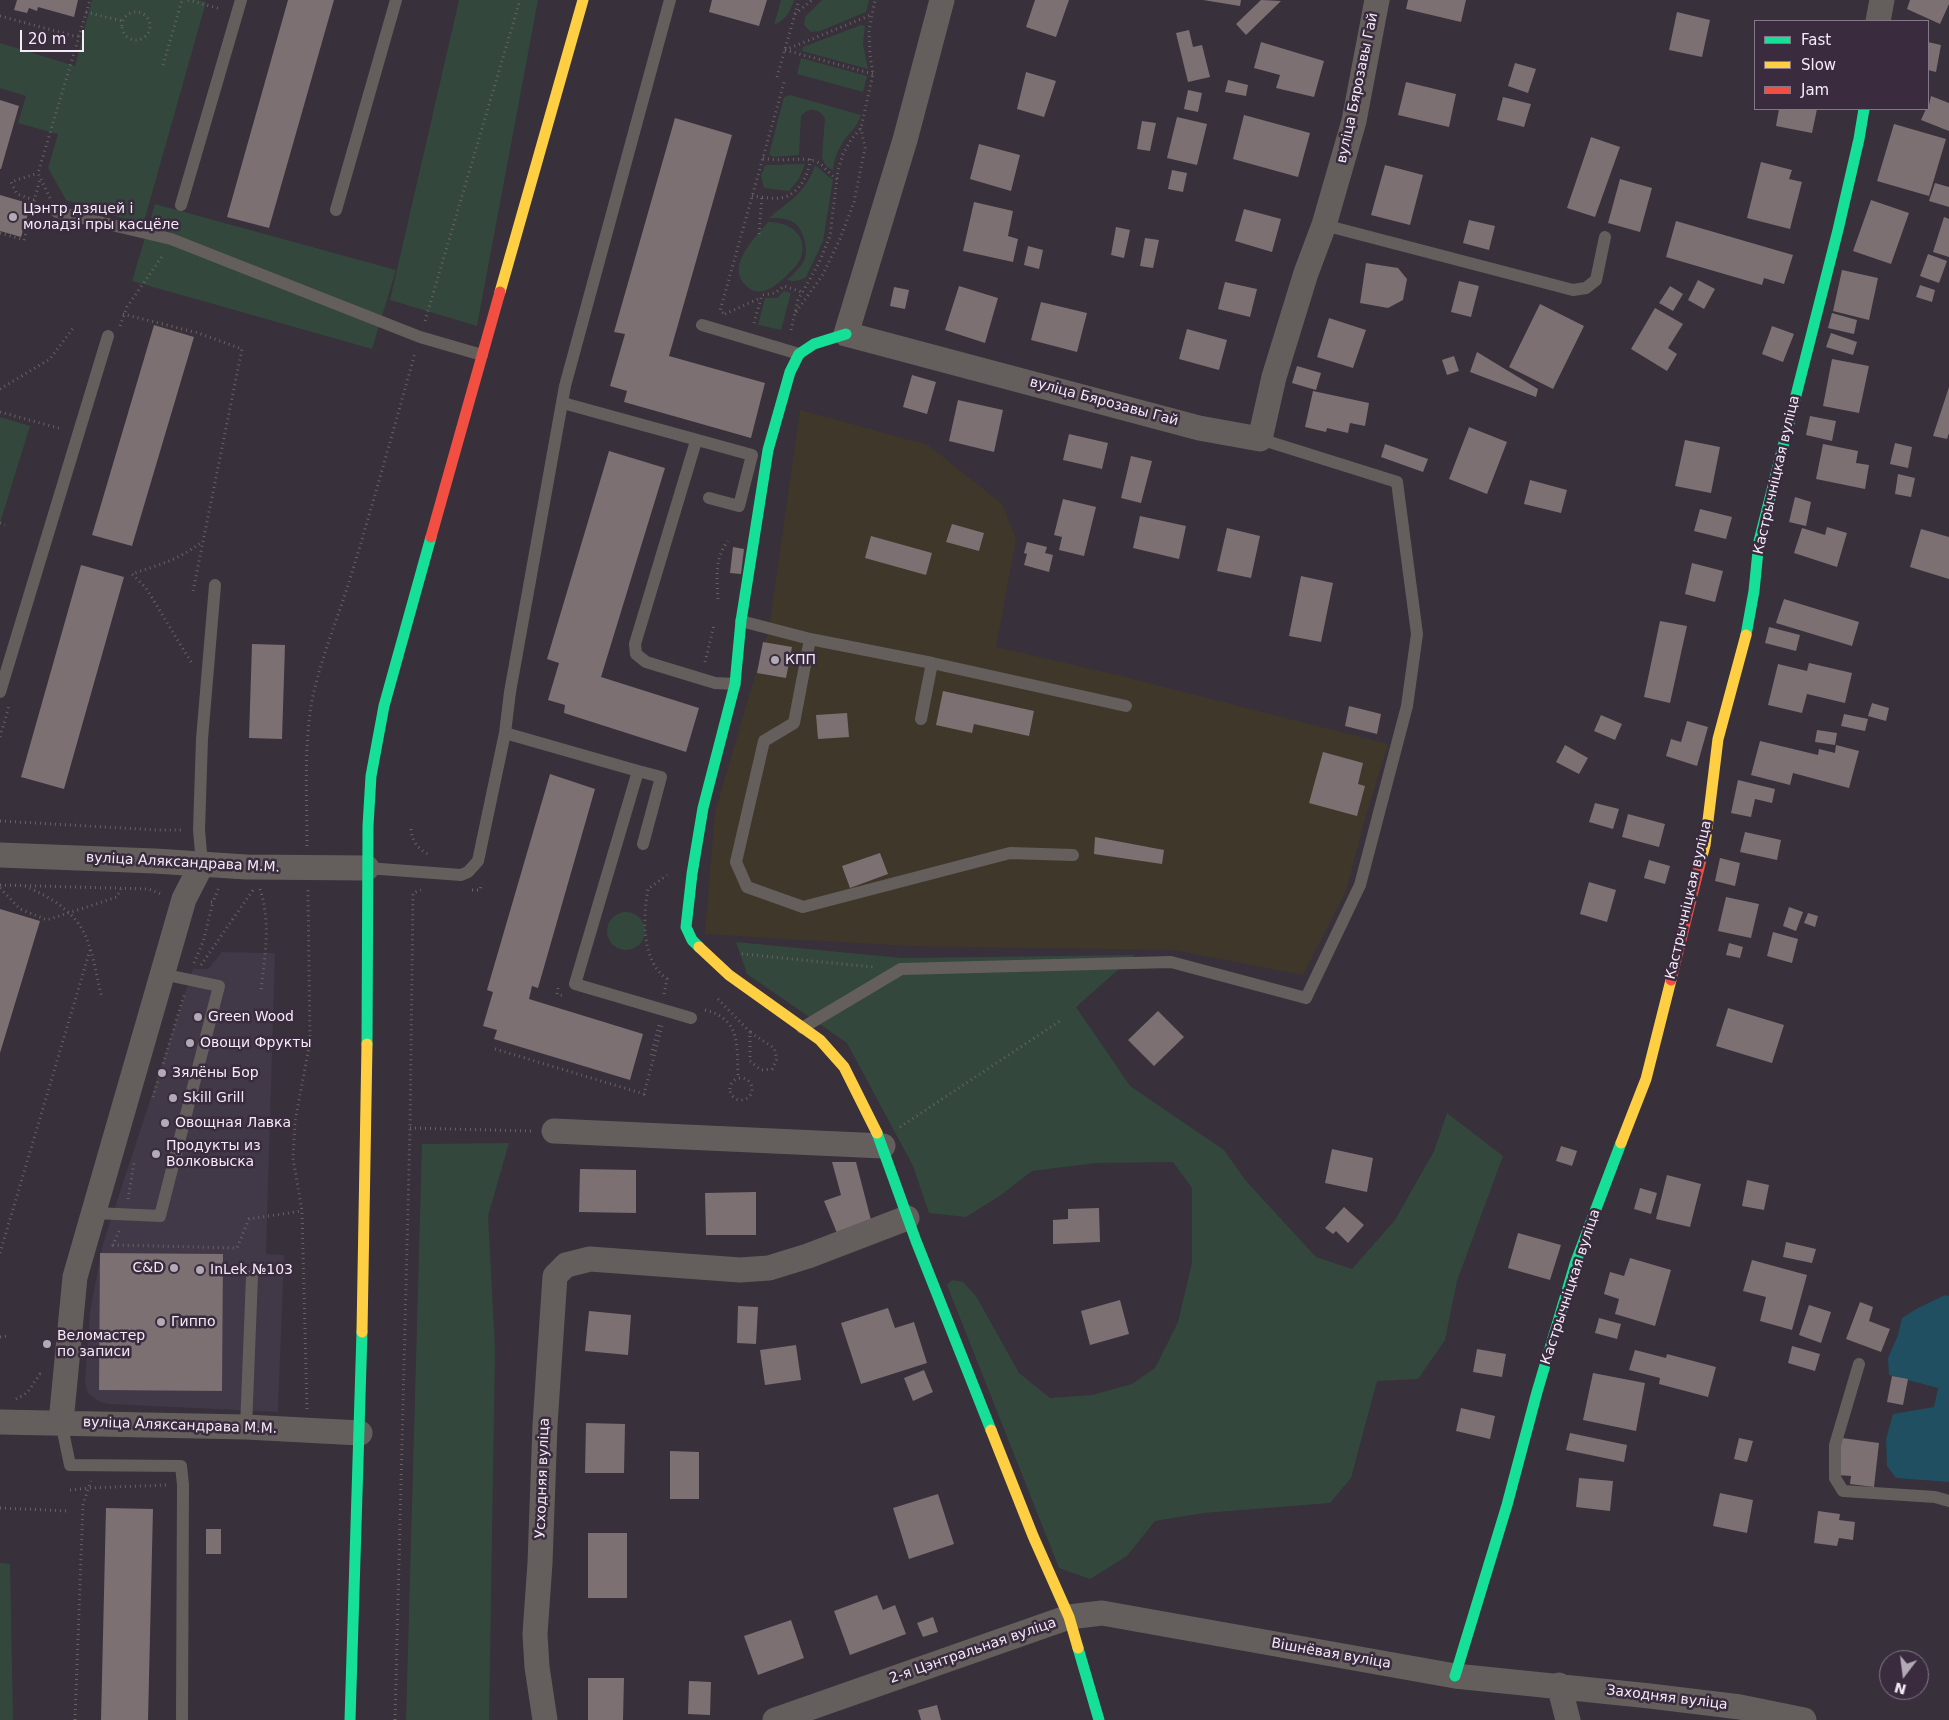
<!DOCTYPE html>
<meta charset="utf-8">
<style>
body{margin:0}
#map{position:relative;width:1949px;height:1720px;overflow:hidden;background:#38303a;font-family:"DejaVu Sans",sans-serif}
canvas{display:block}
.legend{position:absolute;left:1754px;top:20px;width:175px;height:90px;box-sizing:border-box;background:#3a2c3e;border:1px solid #847888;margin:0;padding:6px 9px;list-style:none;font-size:15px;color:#f4ebf7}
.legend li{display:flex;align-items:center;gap:10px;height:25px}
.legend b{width:25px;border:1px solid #847888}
.north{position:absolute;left:1879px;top:1650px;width:50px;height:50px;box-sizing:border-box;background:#3a2c3e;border:1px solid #847888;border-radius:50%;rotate:195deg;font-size:14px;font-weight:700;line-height:20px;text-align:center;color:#f4ebf7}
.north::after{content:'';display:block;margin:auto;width:18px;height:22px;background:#b2aab5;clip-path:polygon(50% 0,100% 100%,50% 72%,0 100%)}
.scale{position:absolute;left:20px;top:30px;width:64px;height:22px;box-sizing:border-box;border:2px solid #f4ebf7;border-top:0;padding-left:6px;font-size:15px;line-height:18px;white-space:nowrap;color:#f4ebf7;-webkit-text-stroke:4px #3a2c3e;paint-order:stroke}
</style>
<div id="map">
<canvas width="1949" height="1720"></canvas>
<ul class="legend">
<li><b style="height:6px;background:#16e098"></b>Fast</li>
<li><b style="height:6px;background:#ffcf43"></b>Slow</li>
<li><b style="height:6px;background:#f24e42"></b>Jam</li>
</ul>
<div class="north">N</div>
<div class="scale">20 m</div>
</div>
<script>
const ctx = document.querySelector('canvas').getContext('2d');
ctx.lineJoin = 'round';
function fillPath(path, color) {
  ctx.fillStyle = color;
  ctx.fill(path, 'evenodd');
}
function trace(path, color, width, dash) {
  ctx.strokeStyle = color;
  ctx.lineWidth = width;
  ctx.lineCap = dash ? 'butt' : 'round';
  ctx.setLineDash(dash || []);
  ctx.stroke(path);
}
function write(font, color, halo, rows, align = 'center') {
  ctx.font = font + ' "DejaVu Sans",sans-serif';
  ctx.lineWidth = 5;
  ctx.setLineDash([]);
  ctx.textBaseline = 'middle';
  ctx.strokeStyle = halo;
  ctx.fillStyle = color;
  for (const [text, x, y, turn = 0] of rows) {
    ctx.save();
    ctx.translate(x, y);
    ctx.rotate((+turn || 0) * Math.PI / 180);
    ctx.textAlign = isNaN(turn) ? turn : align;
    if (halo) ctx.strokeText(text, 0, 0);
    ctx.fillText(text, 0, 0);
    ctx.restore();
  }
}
fillPath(new Path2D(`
 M222,952L275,953L266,1254L284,1255L278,1412L108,1404L98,1401L88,1393L85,1383L90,1312L102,1247L193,969H208Z`), '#413848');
fillPath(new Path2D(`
 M800,410L928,445L1002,504L1016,538L996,647L1121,676L1388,744L1365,819L1346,891L1303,975L1174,950L908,946L705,934L715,812L769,628Z`), '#3f382a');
fillPath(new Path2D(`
 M92,0H199L206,2L143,225L66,200L48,168L58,134L18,123L26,96L0,88V43L75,66Z
 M459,0H538L477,326L390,300Z
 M781,0H794C790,13 786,19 774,25Z
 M822,0H869L866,12L820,31L811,32L804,25L805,17Z
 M861,25L865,26L863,44L868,69L802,51L803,47Z
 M801,58L867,76L863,92L797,74Z
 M790,95L861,115C857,128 850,131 843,142C837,151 834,160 833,170C826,168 823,162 822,156L825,118C818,108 809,107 801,116L799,155L773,157L769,154L784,97Z
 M805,164L799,179L789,191L764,188L761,176L765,165Z
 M815,165L833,180L823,241L806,277C800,281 794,282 787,280C794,273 802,267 805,258C808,247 803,228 793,222C786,218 777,218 769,218C790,200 806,193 815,165Z
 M155,204L396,270L372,349L132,281Z
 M768,222C788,221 809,235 801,257C798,265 792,270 787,275C773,289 757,301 742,281C729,262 757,236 768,222Z
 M784,291L791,293L781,330L758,325L765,298H777Z
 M0,417L30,426L0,523Z
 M607 931a19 19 0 1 1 38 0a19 19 0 1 1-38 0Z
 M736,942L902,958L1135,955L1076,1007L1130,1086L1224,1150L1246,1181L1316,1257L1352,1269L1395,1220L1434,1151L1447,1113L1503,1156L1457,1281L1445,1340L1418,1379L1377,1381L1351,1478L1330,1503L1204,1513L1155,1521L1127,1556L1090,1579L1059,1568L947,1285L952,1280L963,1282L976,1296L1019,1373L1050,1398L1092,1395L1132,1384L1155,1368L1178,1322L1192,1263V1188L1173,1162L1096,1163L1032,1171L1001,1195L966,1217L929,1213L913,1166L847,1043L747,974Z
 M509,1143L488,1216L495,1349L489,1720H406L422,1144Z
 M0,1563L10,1564L13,1720H0Z`), '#33473c');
fillPath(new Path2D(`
 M1945,1295L1949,1296V1482L1896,1478L1887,1466L1886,1439L1893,1414L1934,1407L1938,1388L1889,1375L1888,1358L1898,1335L1902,1318L1918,1308Z`), '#1f4f60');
fillPath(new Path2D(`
 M17,0H78L74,17L38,7L37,11L29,8L27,13L14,10Z
 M288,0H334L269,228L227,217Z
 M712,0H767L759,26L709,12Z
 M1035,0H1069L1056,37L1026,27Z
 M1203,0H1241L1240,6Z
 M1261,0L1281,1L1246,35L1236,24Z
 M1408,0H1466L1461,22L1406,9Z
 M1910,0H1949V4L1940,24L1907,9Z
 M1677,12L1710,20L1702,57L1669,50Z
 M1189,30L1193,47L1202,45L1210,77L1188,82L1176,33Z
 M1261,42L1324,61L1314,97L1276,88L1280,75L1254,68Z
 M1928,42L1941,45L1936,72L1928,70Z
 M1515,63L1536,69L1528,93L1508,86Z
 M1026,72L1056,81L1044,117L1017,109Z
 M1228,80L1248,85L1246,96L1225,92Z
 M1406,82L1456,94L1449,127L1398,115Z
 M1188,90L1202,93L1198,112L1184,109Z
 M1931,96L1949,103V131L1921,120L1926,109H1928Z
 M1503,97L1531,104L1524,127L1497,120Z
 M0,100L19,106L1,169H0Z
 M1779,109H1817L1812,133L1776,126Z
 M1244,115L1310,133L1298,177L1233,159Z
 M1177,117L1207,124L1197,165L1167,158Z
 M675,118L732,135L669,356L765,383L751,438L624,402L627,391L610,386L625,334L614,332Z
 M1142,121L1156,123L1150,151L1137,149Z
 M1894,124L1946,139L1929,196L1877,181Z
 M1591,137L1620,147L1595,217L1567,208Z
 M979,144L1020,155L1011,191L970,179Z
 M1761,162L1792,170L1789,179L1802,182L1790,229L1747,218Z
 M1385,165L1423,175L1410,225L1371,215Z
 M1172,170L1187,173L1183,192L1168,189Z
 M1620,179L1652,188L1640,232L1608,223Z
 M1935,183L1949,187V207L1929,201Z
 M0,195L31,204L21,237L0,231Z
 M1871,200L1909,213L1891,264L1853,251Z
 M974,202L1013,211L1008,236L1018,239L1013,262L963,251Z
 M1244,209L1281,219L1272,252L1235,241Z
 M1944,217L1949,219V257L1933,252Z
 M1469,220L1495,226L1489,250L1463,243Z
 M1676,221L1793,255L1784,284L1764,278L1762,285L1666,257Z
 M1116,227L1130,230L1124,258L1111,255Z
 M1145,238L1159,240L1153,268L1140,266Z
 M1028,246L1043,250L1039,269L1024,265Z
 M1928,254L1947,261L1939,283L1920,276Z
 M1366,263L1398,268L1407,279L1403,300L1388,308L1360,303Z
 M1842,270L1878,278L1869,320L1833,311Z
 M1698,280L1715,289L1704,309L1688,300Z
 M1459,281L1479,286L1471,317L1451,312Z
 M1225,282L1257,289L1250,317L1218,309Z
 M1920,285L1935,290L1932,302L1916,297Z
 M959,286L998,298L985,343L945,330Z
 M1670,286L1683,294L1673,311L1659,303Z
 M894,287L909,290L905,309L890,306Z
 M1041,302L1087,313L1077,352L1031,340Z
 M1540,304L1584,326L1553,389L1509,367Z
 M1655,308L1683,324L1668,348L1677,354L1667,371L1631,349Z
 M1832,313L1857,320L1854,334L1828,328Z
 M1329,318L1366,330L1353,368L1317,357Z
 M154,325L194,337L132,546L92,535Z
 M1772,326L1794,334L1783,362L1762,354Z
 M1187,329L1227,340L1219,370L1179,359Z
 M1831,333L1857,342L1853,355L1826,347Z
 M1477,352L1538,389L1536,397L1470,372Z
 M1454,356L1459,371L1447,375L1442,360Z
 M1832,359L1869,366L1859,413L1823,406Z
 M1297,366L1321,373L1316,390L1292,383Z
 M912,375L936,382L927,414L903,407Z
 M1949,387V433L1947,439L1933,436Z
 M1313,391L1369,403L1365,426L1350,423L1348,433L1327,428L1326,432L1305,427Z
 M958,400L1003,410L994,452L949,441Z
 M1810,416L1836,421L1832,441L1806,435Z
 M1469,427L1507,442L1487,494L1449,479Z
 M1069,434L1108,443L1102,469L1063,460Z
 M1685,440L1720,447L1711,493L1675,486Z
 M1895,443L1912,447L1908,468L1890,464Z
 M1385,444L1428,459L1423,472L1381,457Z
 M1823,444L1858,451L1856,463L1869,465L1865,489L1816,479Z
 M609,451L665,468L601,677L699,708L686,752L564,713L565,705L548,700L559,663L547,659Z
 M1131,456L1152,461L1141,503L1121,498Z
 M1898,474L1915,478L1911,497L1895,494Z
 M1530,480L1567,490L1561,513L1524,504Z
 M1795,497L1811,502L1806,526L1789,522Z
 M1063,499L1096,507L1084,556L1059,550L1062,537L1054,535Z
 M1700,509L1732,517L1726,539L1694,531Z
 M1140,516L1186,526L1179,559L1133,548Z
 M952,524L984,533L979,551L946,542Z
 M1827,527L1847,533L1837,567L1794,553L1802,528L1825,535Z
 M1227,528L1260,536L1251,578L1217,571Z
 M1921,529L1949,537V579L1910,567Z
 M871,536L932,553L926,575L865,558Z
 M1027,542L1047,547L1045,553L1053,555L1049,572L1024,565L1027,554L1024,553Z
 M733,547L744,549L741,574L730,573Z
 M1692,563L1723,571L1715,602L1685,594Z
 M81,565L124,577L64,789L21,777Z
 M1301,576L1333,583L1321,642L1289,636Z
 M1784,599L1859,622L1852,646L1776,623Z
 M1660,621L1687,626L1670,703L1644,697Z
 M1769,627L1800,635L1796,651L1765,643Z
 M763,642L792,647L786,678L757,673Z
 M252,644L285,645L282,739L249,738Z
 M1809,663L1852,673L1845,703L1807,694L1802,713L1768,705L1778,664L1807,671Z
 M943,691L1034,711L1029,736L974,724L972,733L936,725Z
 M1872,703L1889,708L1886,721L1868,716Z
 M1349,706L1381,714L1377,734L1345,726Z
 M847,713L849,737L818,739L816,715Z
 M1844,714L1868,719L1865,731L1841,726Z
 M1601,715L1622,724L1615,740L1594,731Z
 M1687,721L1708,727L1697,766L1666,756L1671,739L1681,742Z
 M1817,730L1837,733L1835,745L1815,742Z
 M1760,741L1818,755L1819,749L1835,753L1836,745L1859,751L1849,788L1793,773L1790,785L1751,775Z
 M1565,745L1588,758L1579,774L1556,762Z
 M1323,752L1363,763L1358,784L1365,786L1357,816L1309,803Z
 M550,774L595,789L538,988L532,986L529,999L643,1034L630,1080L494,1039L497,1030L483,1026L493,992L487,990Z
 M1738,780L1775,789L1772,803L1755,799L1751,817L1731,813Z
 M1595,803L1619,809L1613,829L1589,822Z
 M1628,814L1665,824L1659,847L1622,837Z
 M1745,832L1781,840L1777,860L1740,852Z
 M1095,837L1164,850L1162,864L1094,854Z
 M880,853L888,874L850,888L842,866Z
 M1720,858L1740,863L1735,886L1715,881Z
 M1649,860L1670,866L1665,884L1644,878Z
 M1589,882L1616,890L1607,922L1580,914Z
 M1726,897L1759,904L1751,938L1718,931Z
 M1789,907L1803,912L1796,931L1783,926Z
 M0,909L40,921L0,1053Z
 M1808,913L1818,916L1815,927L1804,923Z
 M1773,932L1798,939L1792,963L1767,956Z
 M1729,943L1743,947L1740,958L1726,955Z
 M1728,1008L1784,1025L1772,1063L1716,1046Z
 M1158,1011L1184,1037L1154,1066L1128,1040Z
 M1561,1146L1577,1151L1572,1166L1556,1161Z
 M1332,1149L1373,1158L1367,1192L1325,1183Z
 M832,1162H856L871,1220L837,1233L824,1201L841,1195Z
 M580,1169L636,1170V1213L579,1212Z
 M1667,1175L1701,1184L1690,1227L1656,1219Z
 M1747,1180L1769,1185L1764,1210L1742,1206Z
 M1640,1188L1657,1193L1651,1214L1634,1209Z
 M756,1192V1235H706L705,1193Z
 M1344,1207L1364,1225L1348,1243L1336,1231L1333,1234L1325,1228Z
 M1099,1208L1100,1242L1053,1244V1220L1068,1219V1209Z
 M1518,1233L1561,1245L1550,1280L1508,1268Z
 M1786,1242L1816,1249L1812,1263L1783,1257Z
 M100,1253L223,1254L222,1391L99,1390Z
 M1630,1258L1671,1270L1655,1326L1615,1314L1619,1299L1604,1294L1610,1272L1624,1276Z
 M1752,1260L1807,1275L1792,1330L1760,1321L1766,1297L1743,1291Z
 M1120,1300L1129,1334L1090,1345L1081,1311Z
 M1860,1302L1873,1307L1869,1321L1890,1329L1881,1352L1846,1339Z
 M1809,1305L1831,1312L1821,1343L1799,1335Z
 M738,1306L758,1307L756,1344L737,1343Z
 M888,1308L895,1328L914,1322L927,1363L861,1384L841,1323Z
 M589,1311L631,1315L628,1355L585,1351Z
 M1599,1318L1621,1324L1617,1339L1595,1333Z
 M796,1345L801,1380L765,1385L760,1350Z
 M1792,1346L1820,1354L1815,1371L1788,1363Z
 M1477,1349L1506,1354L1502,1377L1473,1372Z
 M1635,1350L1666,1358L1667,1354L1716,1367L1708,1397L1659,1384L1660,1378L1629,1370Z
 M924,1370L933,1392L913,1401L904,1378Z
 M1593,1373L1645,1383L1636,1431L1583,1420Z
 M1892,1376L1908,1379L1903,1405L1887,1402Z
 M1461,1408L1495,1416L1490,1439L1456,1431Z
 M586,1423L625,1424L624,1473H585Z
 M1570,1433L1627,1445L1624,1462L1566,1450Z
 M1739,1438L1753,1441L1747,1462L1734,1459Z
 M1842,1438L1879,1443L1874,1487L1850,1484L1851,1476L1837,1475Z
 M670,1451L699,1452V1499H670Z
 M1579,1478L1613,1481L1610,1511L1576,1507Z
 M1720,1493L1753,1500L1747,1533L1713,1526Z
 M938,1494L954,1544L909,1559L893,1508Z
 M106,1508L153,1509L148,1720H101Z
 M1818,1511L1840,1514L1839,1520L1855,1522L1853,1540L1839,1538L1837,1546L1814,1543Z
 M206,1529H221V1554H206Z
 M588,1533H627V1598H588Z
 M877,1595L883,1610L895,1605L906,1634L850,1655L834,1611Z
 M933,1617L938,1632L923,1637L917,1623Z
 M791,1620L804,1658L758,1675L744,1636Z
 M588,1678H624L623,1720H588Z
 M689,1681L711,1682L710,1715L688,1714Z
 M937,1705L941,1720H921L918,1710Z`), '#7d7073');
trace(new Path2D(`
 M188,0L221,9
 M122 26a14 14 0 1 1 28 0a14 14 0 1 1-28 0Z
 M86,12L122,21
 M795,14L812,0
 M0,16L74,36H79
 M785,50L871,15
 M785,50L873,74
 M163,65L182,0
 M777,77L799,0
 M763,158C780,163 807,155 819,163C825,167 830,175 837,179
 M752,196C761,197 771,199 780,198C799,196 810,172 811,156
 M50,198L38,173L90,0
 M34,200L17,194L11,182L38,173
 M0,233L24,240L40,179
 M759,234L762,197
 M796,312L822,276L840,239L854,202L865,148L861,128
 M723,313L720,311L785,79
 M123,314L198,333L242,349L193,591
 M725,314L760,298
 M425,321L520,0
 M754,323L762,295L775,293L784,286L802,292
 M120,326L127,307L163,255
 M791,330L798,300L819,263L830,236L838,170L843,154L851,140L861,128L873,74L870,55L869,31L875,0
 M0,389L50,359L74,327
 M0,412L62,429
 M0,523L5,525
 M718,599C717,579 714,558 728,541
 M191,662L146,588L132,574C161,564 176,561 202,542
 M705,662L714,625
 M0,737L9,706
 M0,821L157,830H184
 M411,829C412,842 419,850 430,855
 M307,846C307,799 304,752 311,706C319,662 337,621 350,579C373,504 394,428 415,353
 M0,885L149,889L163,895
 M25,886C50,897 75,911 86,937C94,956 97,979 102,998
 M0,888L20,909L47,920L117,897L121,889
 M260,889C271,923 265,955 261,990
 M472,890H480L482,883
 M211,902H213L219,887
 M742,954L873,967
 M194,963L203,942L213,902
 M201,965L253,890
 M558,988L557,994L564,996
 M664,994L667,979C641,961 643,917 648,889L667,875
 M718,999L750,1032V1061L761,1070L772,1069L777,1059L774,1048L750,1032
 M705,1010C741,1019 737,1046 738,1077
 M495,1049L644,1094L662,1026
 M651,1055L659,1025
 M730 1089a11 11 0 1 1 22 0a11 11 0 1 1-22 0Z
 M153,1097L184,995
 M900,1127L1060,1021
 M410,1128L531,1131
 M128,1199L134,1163
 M119,1231L113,1245L237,1248L249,1219L302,1211
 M0,1253L90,950
 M0,1337L7,1336
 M16,1399L27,1393L40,1374L44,1375
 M307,1409L302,1211L293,1158L295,1121L310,1042L308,890
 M70,1490L89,1488L168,1485
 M0,1508L68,1511
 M75,1720L83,1504L91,1481
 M395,1720L410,1128L413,893L421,890`), '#686364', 3, [1, 4]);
trace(new Path2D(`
 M181,205L241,0
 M336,210L396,0
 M57,212L171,239L420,337L482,355
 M1324,225L1573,290L1586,288L1596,280L1605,237
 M702,325L799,354
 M563,403L752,455L739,506L709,498
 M696,441L635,644L636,654L646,662L715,683L735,684
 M741,621L810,639L932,663L1126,706
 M810,639L794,723L764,741L736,862L747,887L803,907L1010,853L1073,855
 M0,692L108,336
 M921,719L932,663
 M505,733L638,771L575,984L691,1018
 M638,771L661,777L643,844
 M202,864L199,830L202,739L215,585
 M367,868L461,875L468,872L478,861L505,733L510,692L565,386L670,0
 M802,1028L901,969L1171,962L1306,998L1360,885L1407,706L1417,634L1397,482L1260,439
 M95,1213L160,1216L219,986L162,974
 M1859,1364L1835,1445V1478L1843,1491L1935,1497L1949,1501
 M61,1422L70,1465L181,1466L183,1485L182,1720
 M246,1427L252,1276`), '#645f5c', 12);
trace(new Path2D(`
 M942,0L905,140L846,334L1199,428L1260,439L1274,377L1306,273L1324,225L1354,121L1377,0
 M1878,21L1882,0
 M0,855L155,861L246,867L367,868
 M554,1131L883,1146
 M0,1422L246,1427L360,1433
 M61,1422L75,1277L184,899L202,864
 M1559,1685L1568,1720
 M545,1720L537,1667L535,1634L540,1563L545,1425L555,1276L566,1265L590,1259L740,1270L769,1268L808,1256L907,1218
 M775,1720L1069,1617L1102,1613L1455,1676L1650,1696L1740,1707L1804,1720`), '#645f5c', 25);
trace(new Path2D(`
 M1746,635L1754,591L1759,541L1838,230L1859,139L1864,109
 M699,947L692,940L686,927L692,874L703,808L735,684L741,621L768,450L790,372L799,354L814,344L846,334
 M367,1044L368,826L371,776L384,706L431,537
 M877,1133L916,1241L991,1430
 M1078,1648L1099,1720
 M1455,1676L1507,1505L1537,1392L1575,1264L1621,1143
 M350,1720L362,1332`), '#16e098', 11);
trace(new Path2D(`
 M500,292L583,0
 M1701,860L1705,845L1718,739L1746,635
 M699,947L729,975L820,1040L844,1067L877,1133
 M1621,1143L1646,1079L1671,980
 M362,1332L367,1044
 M991,1430L1033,1536L1069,1617L1078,1648`), '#ffcf43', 11);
trace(new Path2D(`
 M431,537L500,292
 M1671,980L1701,860`), '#f24e42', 11);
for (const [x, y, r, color] of [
 [13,217,5,"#b2aab5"],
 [775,660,5,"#b2aab5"],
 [198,1017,5,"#b2aab5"],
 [190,1043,5,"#b2aab5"],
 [162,1073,5,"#b2aab5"],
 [173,1098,5,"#b2aab5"],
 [165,1123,5,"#b2aab5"],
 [156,1154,5,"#b2aab5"],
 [174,1268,5,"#b2aab5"],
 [200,1270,5,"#b2aab5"],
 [161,1322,5,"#b2aab5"],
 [47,1344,5,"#b2aab5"]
]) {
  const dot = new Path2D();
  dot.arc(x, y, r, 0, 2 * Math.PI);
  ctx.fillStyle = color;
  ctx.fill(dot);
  trace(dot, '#3a2c3e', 2);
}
write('14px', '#f4ebf7', '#3a2c3e', [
 ["вуліца Бярозавы Гай",1358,88,-78],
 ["вуліца Бярозавы Гай",1104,402,15],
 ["Кастрычніцкая вуліца",1777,475,-77],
 ["вуліца Аляксандрава М.М.",183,863,3],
 ["Кастрычніцкая вуліца",1689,900,-77],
 ["Кастрычніцкая вуліца",1571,1287,-72],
 ["вуліца Аляксандрава М.М.",180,1426,2],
 ["Усходняя вуліца",543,1478,-88],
 ["2-я Цэнтральная вуліца",973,1651,-19],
 ["Вішнёвая вуліца",1331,1654,10],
 ["Заходняя вуліца",1667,1698,7]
]);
write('14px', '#f4ebf7', '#3a2c3e', [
 ["Цэнтр дзяцей і",23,209],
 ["моладзі пры касцёле",23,225],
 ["КПП",785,660],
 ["Green Wood",208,1017],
 ["Овощи Фрукты",200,1043],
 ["Зялёны Бор",172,1073],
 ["Skill Grill",183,1098],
 ["Овощная Лавка",175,1123],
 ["Продукты из",166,1146],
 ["Волковыска",166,1162],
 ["C&D",164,1268,"right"],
 ["InLek №103",210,1270],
 ["Гиппо",171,1322],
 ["Веломастер",57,1336],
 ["по записи",57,1352]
], 'left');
</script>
